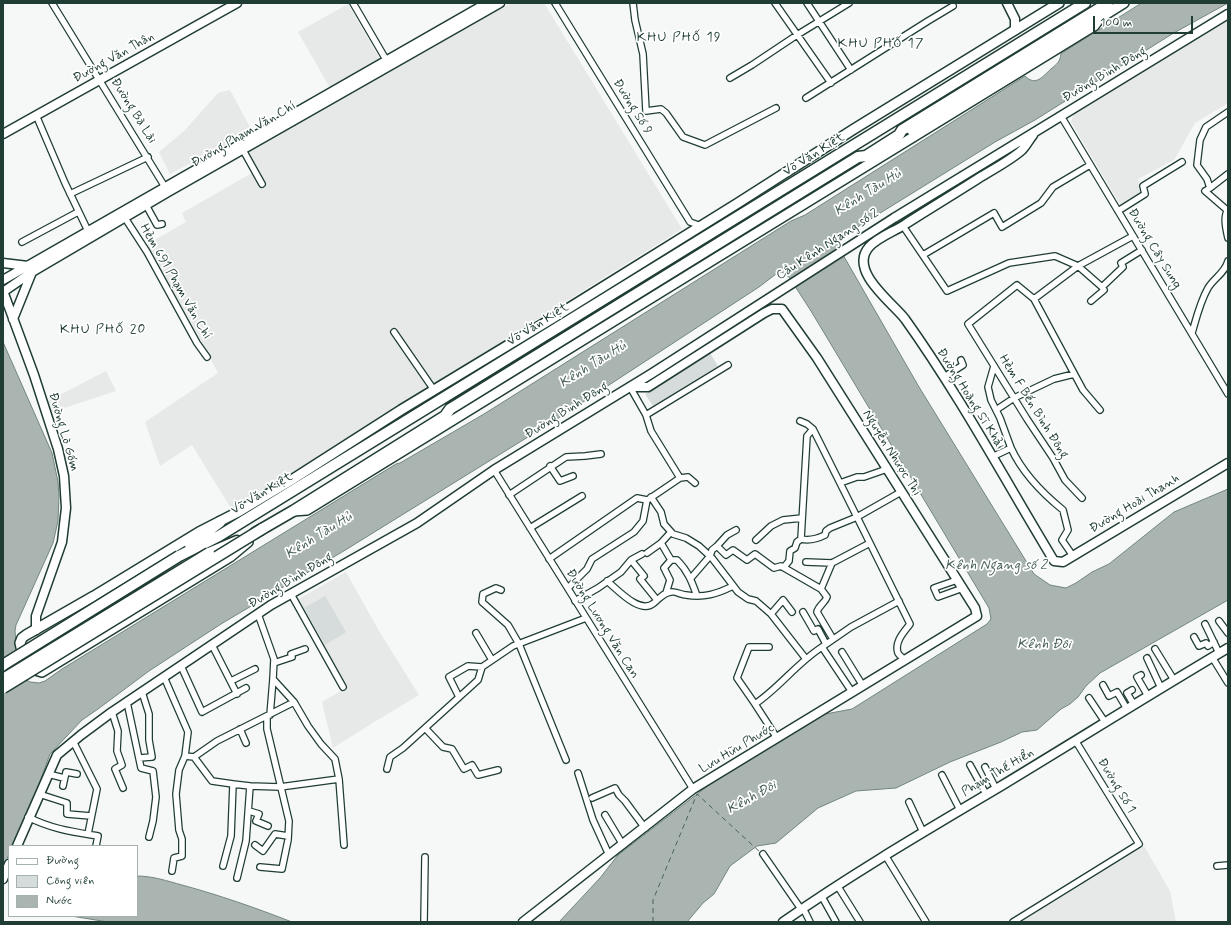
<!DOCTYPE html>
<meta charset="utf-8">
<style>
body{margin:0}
#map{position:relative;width:1231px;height:925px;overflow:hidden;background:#f6f7f7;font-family:Mynerve,sans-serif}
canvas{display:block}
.frame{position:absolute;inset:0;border:4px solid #1f3d34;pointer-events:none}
.legend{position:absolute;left:8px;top:845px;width:130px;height:72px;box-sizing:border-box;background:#fff;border:1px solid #a5b1ae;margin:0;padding:5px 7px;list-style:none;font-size:12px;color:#1f3d34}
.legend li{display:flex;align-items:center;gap:8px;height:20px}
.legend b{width:20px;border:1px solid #a5b1ae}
.scale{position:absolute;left:1093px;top:16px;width:100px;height:18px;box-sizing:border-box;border:2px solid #1f3d34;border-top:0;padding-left:5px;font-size:12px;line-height:14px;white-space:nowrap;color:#1f3d34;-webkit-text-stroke:3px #fff;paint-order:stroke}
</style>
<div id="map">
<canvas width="1231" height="925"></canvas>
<div class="frame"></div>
<ul class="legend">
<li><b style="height:5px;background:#fff"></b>Đường</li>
<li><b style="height:11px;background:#d6dcdb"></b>Công viên</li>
<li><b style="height:11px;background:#aab5b1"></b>Nước</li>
</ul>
<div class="scale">100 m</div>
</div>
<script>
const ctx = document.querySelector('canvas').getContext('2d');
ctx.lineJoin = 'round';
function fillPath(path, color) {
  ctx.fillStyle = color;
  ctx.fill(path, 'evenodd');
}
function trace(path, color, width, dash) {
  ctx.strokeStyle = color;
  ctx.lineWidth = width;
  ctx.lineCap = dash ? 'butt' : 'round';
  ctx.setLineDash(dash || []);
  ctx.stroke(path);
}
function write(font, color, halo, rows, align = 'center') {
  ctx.font = font + ' Mynerve,sans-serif';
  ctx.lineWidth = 3.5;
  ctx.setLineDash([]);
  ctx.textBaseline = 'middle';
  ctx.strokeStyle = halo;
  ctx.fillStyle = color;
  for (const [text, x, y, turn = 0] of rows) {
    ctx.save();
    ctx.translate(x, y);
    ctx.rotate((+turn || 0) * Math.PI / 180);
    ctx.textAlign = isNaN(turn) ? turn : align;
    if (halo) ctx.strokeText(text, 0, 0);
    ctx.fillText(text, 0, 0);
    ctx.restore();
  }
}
fillPath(new Path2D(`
 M511,3H544L682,229L232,510L192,445L160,466L145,422L218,373L190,320L146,245L186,222L182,213L252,173L242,155Z
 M348,4L380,59L330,88L298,32Z
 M1228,20V103L1195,123L1174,160L1138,179L1143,193L1121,206L1071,122L1074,113Z
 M230,90L252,131L170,174L159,152L184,131L218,93Z
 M106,371L116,391L49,413L46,402Z
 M346,572L379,631L419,695L371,724L333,748L322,702L346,688L297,600Z
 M1144,846L1170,891L1176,922H1020Z`), '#e6e9e8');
fillPath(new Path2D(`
 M710,353L718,366L653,406L645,394Z
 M325,596L346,632L325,645L304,608Z`), '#d6dcdb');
const water = new Path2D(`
 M1142,3H1228L1172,34L1035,120L995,142L835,241L919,387L1034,574L1050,585L1066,588L1076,583L1092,572L1109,564L1174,512L1228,489V600L1100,673L1086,686L1078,697L1070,704L1061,709L1037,730L1022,732L1001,742L950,762L896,788L856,791L818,808L776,843L757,846L730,866L714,894L703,903L687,922H559L600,878L618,855L714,781L820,715L852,709L987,624L991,619L989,608L811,311L789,277L782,272L776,274L759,287L557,419L347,549L221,624L149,671L98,709L82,720L50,754L31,806L14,843L13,846H9V854L3,869V342L52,453L58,482L59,496L58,521L53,543L16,625L15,631L18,668L22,677L30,682L39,683L45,681L62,669L396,464L400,463L484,414L791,221L805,215L1025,76C1036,87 1043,76 1051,69C1057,64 1060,62 1061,54Z
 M137,876C153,876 167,881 182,885C219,895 256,908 292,922H108L71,916H137Z`);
fillPath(water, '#aab5b1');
trace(water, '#72857f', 1);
trace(new Path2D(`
 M653,922V900L697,794L761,853`), '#49615a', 1, [5, 4]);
const street = new Path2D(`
 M52,3L165,187
 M353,3L388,63
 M555,3L690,222L701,226
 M633,3L635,20L643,54L646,111L661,109L666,113L683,137L705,145L776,108
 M775,3L831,83
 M807,3L851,70
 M730,78L752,65L797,35L849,3
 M806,98L928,21L953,6
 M36,115L65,183L88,231
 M1061,116L1228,394
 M243,150L262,184
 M1210,188L1228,174
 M70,194L148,157
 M146,205L157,225L162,224
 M1228,209C1223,217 1226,229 1228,238
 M1227,210L1205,191L1210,188L1207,179L1197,165L1200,140L1206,127L1228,112
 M1118,211L1145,194L1143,186L1182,162
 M125,218L147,252L197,343L207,357
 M903,226L947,291L1009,263L1055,256L1078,266L1102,287
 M22,242L78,212
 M923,255L994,213L1002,227L1041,203L1053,187L1090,165
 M1034,299L1078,266L1133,236
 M1091,301L1104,290L1102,287L1123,267L1121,263L1142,250
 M394,332L434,390
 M1192,333C1196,319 1200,302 1208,288C1214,278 1225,273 1228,261
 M944,377L963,365L961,360
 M630,387L646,415L651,431L680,478
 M996,410L1014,398L1054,379L1074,374
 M646,415L728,365
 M800,421L807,424L813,429L840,483L857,477H864L887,469
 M1011,448C1022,472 1042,493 1063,510L1068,530L1062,540L1073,556
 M992,457L1011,448L1000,418L991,400L988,387L994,366
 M550,466L560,481L573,476
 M494,470L693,789
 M840,483L857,517L901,492
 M509,495L566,457L585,456L601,454
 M651,497L661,512L664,524L673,534L686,538L699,546L712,558L738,592L748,599L756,601L771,614
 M1082,498L1065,480L1053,458L1027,419L968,324L1017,285L1034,299L1083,390L1100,410
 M649,499L680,478L688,477L695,483
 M530,528L582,496
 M801,539C810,541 817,539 825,535L826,531L830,528L857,517L910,624C904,632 894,642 898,653C899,655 903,658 904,660
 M756,540L771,526L783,520L802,518
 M661,543L671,560H677C688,571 692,582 697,596
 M717,546L727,535L736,530
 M647,553L661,543L671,532
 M549,559L637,498L647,500
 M631,560L644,576L640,579L657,600
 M806,562L832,563L870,543
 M784,567L789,561L790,551L795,548L797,542L801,539L807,436L813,429
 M691,578L710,556L712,550L717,546L726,555L733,550L747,560L755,554L774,568L781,566L821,589L832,563
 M957,580L934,588L938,597L963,588
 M607,581C618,590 640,615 654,603C660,598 663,593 671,592C676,591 681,595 686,595C704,598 717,594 733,586
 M568,588L587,569L592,559L634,532L643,521L647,500
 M821,589L827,597C825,603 819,605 817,612L833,639
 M501,590L496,588L483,594L482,602L508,625L519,644L566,760
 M666,593L670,580L664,568L671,560
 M291,594L343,687
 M575,601L598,588L621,572L631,560L642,554
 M792,612L783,600L771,614L806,659
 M803,612L814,631L818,629L826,644
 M258,614L274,659L273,679L270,715
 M1219,621L1228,633
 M1205,624L1219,653
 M476,633L492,660
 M1194,637L1199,646L1206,643L1208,646L1214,642
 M212,645L237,694
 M1155,649L1174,680
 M842,652L863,686
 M1212,657L1228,683
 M1147,658L1161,688
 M274,663L292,657L291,654L305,649
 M181,666L202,712L246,688
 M1141,675L1137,677L1148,696
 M164,677L188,732L185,756L179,770L176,794L179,830L182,839V856L174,858L172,871
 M273,679L294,702L308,726L321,744L335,759L339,779L344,845
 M231,681L255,669
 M1103,685L1109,696L1117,692L1127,709
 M1132,690L1127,693L1134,705
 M852,692L822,647L851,627L899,601
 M459,697L449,677L468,666L482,667
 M1089,698L1105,722
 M127,702L141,768L153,771L156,797L153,821L149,837
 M755,704L737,678L749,647H769
 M112,712L118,731L117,751L122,765L115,769L123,788
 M425,728L443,747L452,749L464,769L472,765L478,775L498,770
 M240,729L246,743
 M777,738L755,704C779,688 797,663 822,647
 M73,741L97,789L88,834
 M185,756L194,757L212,781L233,784L231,836L223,866
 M194,757L217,741L294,702
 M139,758L152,757L149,740V714L142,692
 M970,765L986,794
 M985,767L996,789
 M387,769L390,757L403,748L478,680L482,667L513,646L586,618
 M578,773L593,820L609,855
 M48,774L64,778
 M942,775L960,810
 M233,784L250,786
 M63,786L66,772L77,774
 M39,794L67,803V814L91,816
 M592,798L615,788L619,795L625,801L645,828
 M909,802L923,832
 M249,811L259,814L256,821L268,826
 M605,815L623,845
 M28,817C51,829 74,832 98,836L96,846
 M255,845L263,851L275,834L288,836
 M763,854L801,909
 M885,855L926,922
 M1217,866L1228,865
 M260,867L282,869L288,840L289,821L267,729V716
 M237,878L246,841L250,786L280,787L339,779
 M837,885L860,922
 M821,895L836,922
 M803,908L810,922
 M424,922L425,857
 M1013,922L1139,844L1075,740`);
const secondary = new Path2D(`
 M1007,3L1015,19V30
 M3,134L237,3
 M1033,135C1029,140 1026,146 1022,150C1011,160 992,170 979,178C954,194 929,209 904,225C893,232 878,237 869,247C848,271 893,303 905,319C960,396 1005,480 1054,561L1063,562L1228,463
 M3,263L28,266
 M3,280L487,3
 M3,291L34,375L58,449L64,476L66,508L62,542L36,616V630
 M3,292L32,272L168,192L500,3
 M13,319L32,272
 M17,846L57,755L81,735L112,712L271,605L417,523L494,470L651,374L894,218L1228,14
 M3,879L9,864
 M523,922L693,789L977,616L975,608L817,358L782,309H772L764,313L648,387H631
 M783,922C853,873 927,830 1001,786C1077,740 1152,693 1228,648`);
const primary = new Path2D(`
 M911,130L1090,21L1100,18L1124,3
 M293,511L307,510L716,258L1094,26L1100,18
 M248,542L230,557L42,672L32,669L23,656L20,643L22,638L26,635L94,596L199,532L240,511L290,481L401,410L553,318L738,203L854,129L1059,3`);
const highway = new Path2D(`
 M255,533L293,511L445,416L450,409L858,157L866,156L899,135L902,130L1108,3
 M190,545L220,522
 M209,553L237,541
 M179,556L219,536L1085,3`);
trace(street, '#1f3d34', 8);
trace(secondary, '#1f3d34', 11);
trace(primary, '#1f3d34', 12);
trace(highway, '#1f3d34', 13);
trace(street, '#fff', 5.5);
trace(secondary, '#fff', 8);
trace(primary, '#fff', 9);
trace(highway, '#fff', 10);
const highwayBridge = new Path2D(`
 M3,665L179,556
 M3,679L209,553
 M3,688L262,529`);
trace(highwayBridge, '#1f3d34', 13, []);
trace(highwayBridge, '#fff', 10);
write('13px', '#1f3d34', '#fff', [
 ["Đường Văn Thân",114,58,-29],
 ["Đường Bình Đông",1105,75,-31],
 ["Đường Số 9",632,107,58],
 ["Đường Bà Lài",133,111,58],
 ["Đường Phạm Văn Chí",244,135,-30],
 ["Võ Văn Kiệt",814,155,-32],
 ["Cầu Kênh Ngang số 2",828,245,-33],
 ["Đường Cây Sung",1154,249,59],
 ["Hẻm 691 Phạm Văn Chí",175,282,60],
 ["Võ Văn Kiệt",538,325,-32],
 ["Đường Hoàng Sĩ Khải",970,399,58],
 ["Hẻm F Bến Bình Đông",1033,407,58],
 ["Đường Bình Đông",567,411,-32],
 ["Đường Lò Gốm",63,432,74],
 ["Nguyễn Nhược Thị",891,453,58],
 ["Võ Văn Kiệt",262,494,-31],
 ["Đường Hoài Thanh",1135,504,-31],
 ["Đường Bình Đông",291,581,-31],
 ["Đường Lương Văn Can",602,624,58],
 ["Lưu Hữu Phước",737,749,-31],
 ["Phạm Thế Hiển",998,773,-31],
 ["Đường Số 1",1116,786,59]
]);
ctx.letterSpacing = '1px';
write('14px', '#1f3d34', '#fff', [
 ["KHU PHỐ 19",679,38],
 ["KHU PHỐ 17",881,44],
 ["KHU PHỐ 20",103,330]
]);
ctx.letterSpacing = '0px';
write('italic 14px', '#49615a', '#fff', [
 ["Kênh Tàu Hủ",868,193,-32],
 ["Kênh Tàu Hủ",593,365,-32],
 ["Kênh Tàu Hủ",319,536,-32],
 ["Kênh Ngang số 2",996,566],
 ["Kênh Đôi",1044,645],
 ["Kênh Đôi",752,798,-29]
]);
</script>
